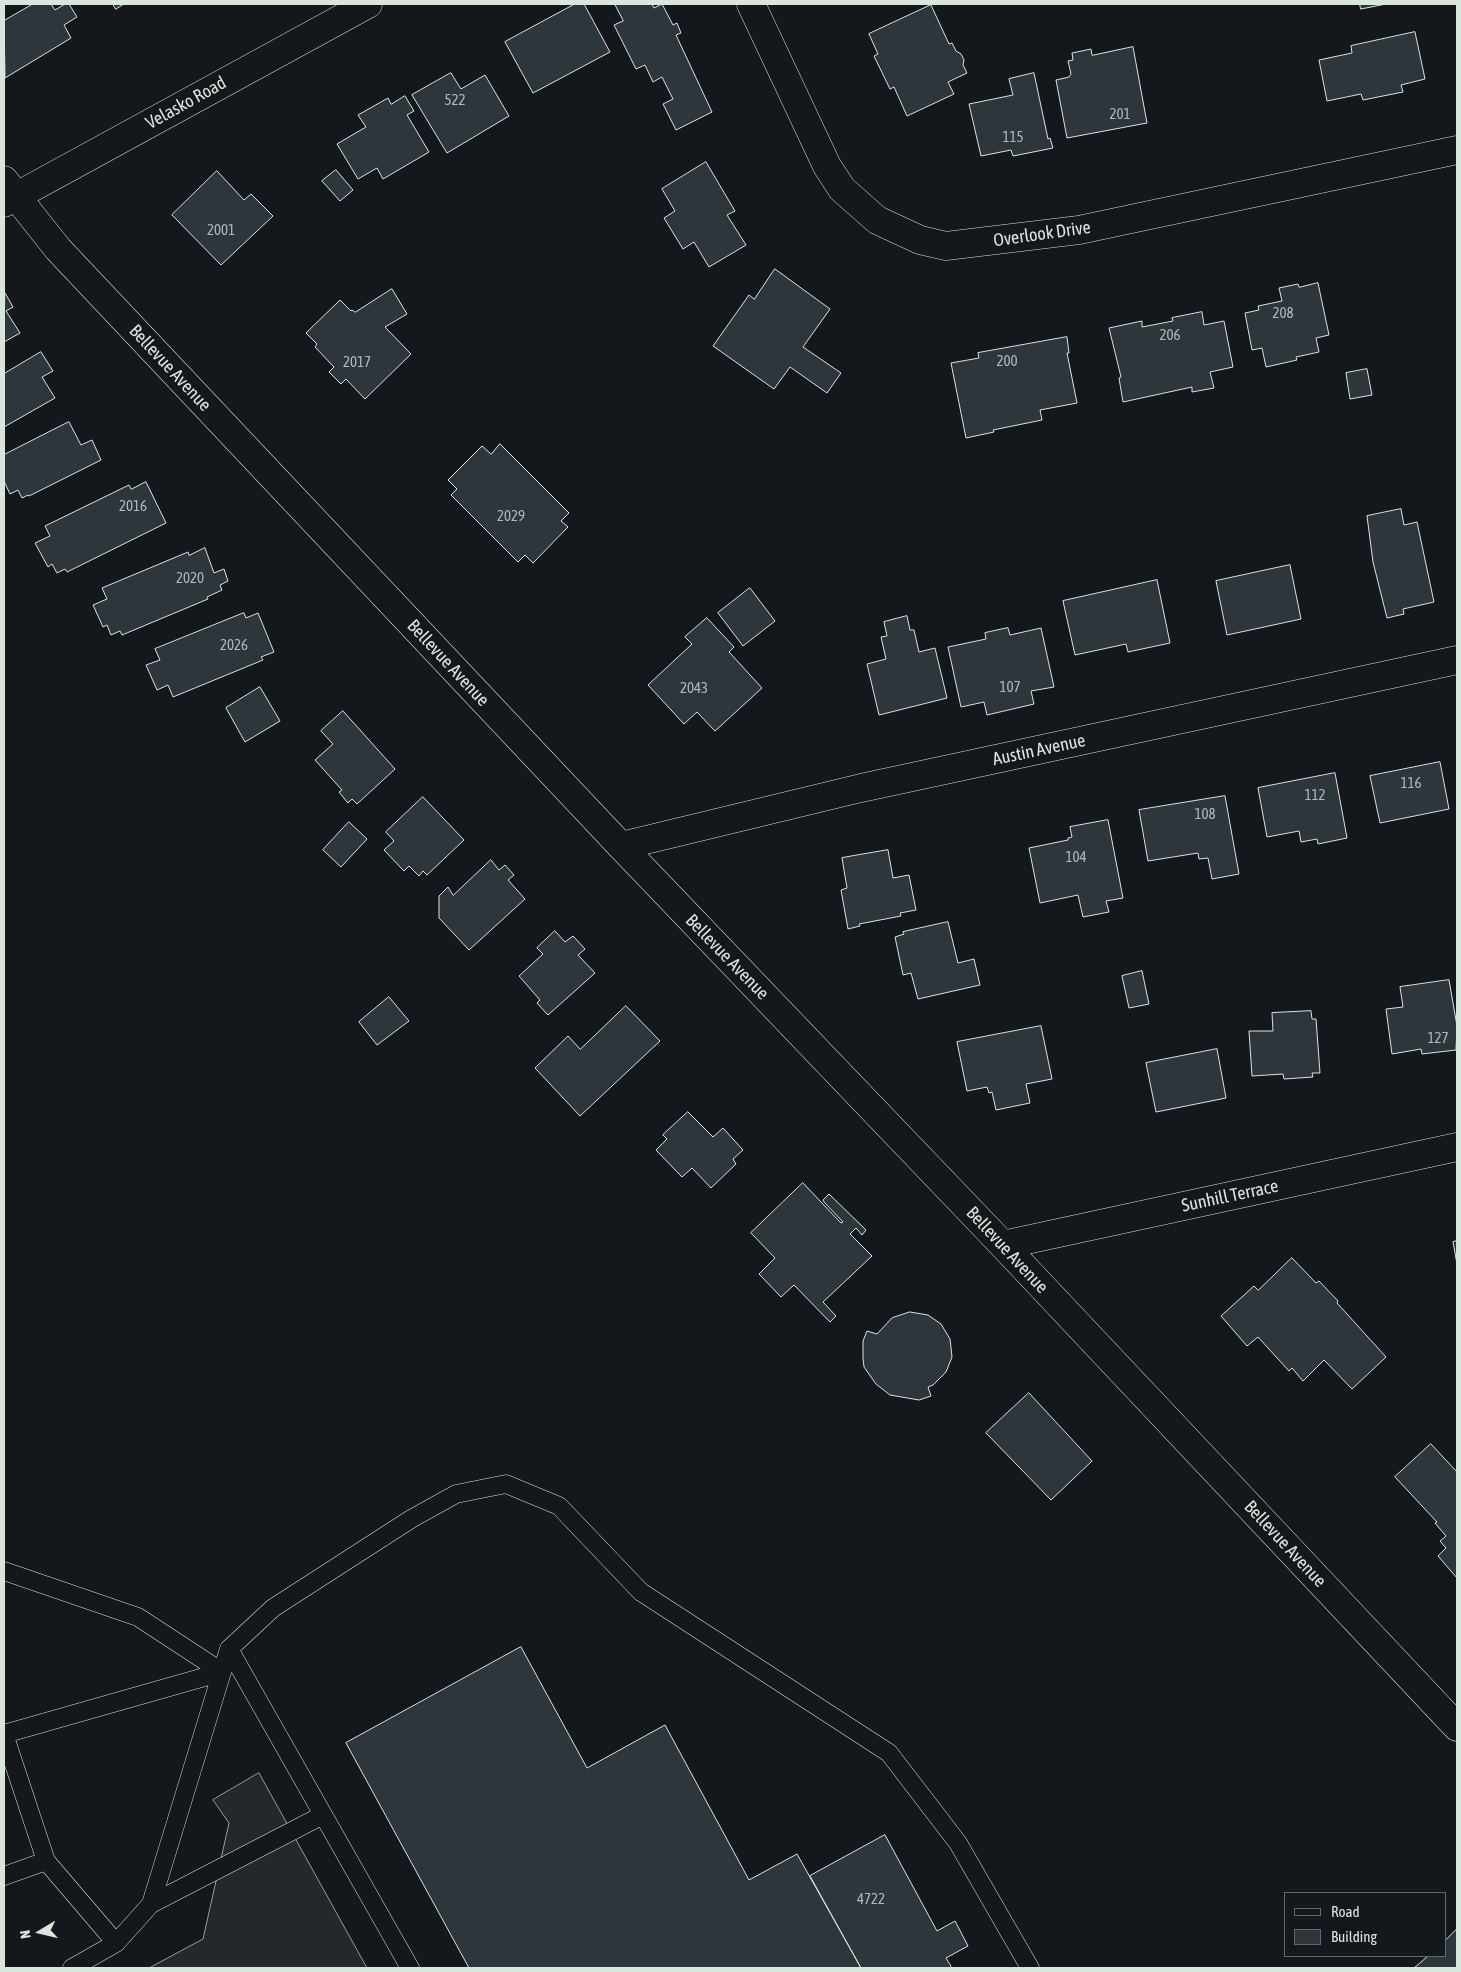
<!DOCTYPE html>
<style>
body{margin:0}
#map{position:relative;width:1461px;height:1972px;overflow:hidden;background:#14181c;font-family:"Asap Condensed",sans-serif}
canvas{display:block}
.frame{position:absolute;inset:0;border:5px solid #d8e6dc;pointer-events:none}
.legend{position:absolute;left:1284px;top:1892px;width:162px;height:65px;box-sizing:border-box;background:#14181c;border:1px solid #626a69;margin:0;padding:6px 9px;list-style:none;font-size:15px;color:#d8e6dc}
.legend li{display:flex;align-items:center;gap:10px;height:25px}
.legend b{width:25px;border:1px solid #626a69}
.north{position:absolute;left:15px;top:1907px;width:50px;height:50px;-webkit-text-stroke:4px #14181c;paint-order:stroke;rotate:261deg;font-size:14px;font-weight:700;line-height:20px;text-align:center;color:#d8e6dc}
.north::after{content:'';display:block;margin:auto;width:18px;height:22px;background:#d8e6dc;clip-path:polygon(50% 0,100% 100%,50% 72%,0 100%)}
</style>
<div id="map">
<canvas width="1461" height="1972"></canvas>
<div class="frame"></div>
<ul class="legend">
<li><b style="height:6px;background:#14181c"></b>Road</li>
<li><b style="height:14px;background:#2c363c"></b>Building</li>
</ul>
<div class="north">N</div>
</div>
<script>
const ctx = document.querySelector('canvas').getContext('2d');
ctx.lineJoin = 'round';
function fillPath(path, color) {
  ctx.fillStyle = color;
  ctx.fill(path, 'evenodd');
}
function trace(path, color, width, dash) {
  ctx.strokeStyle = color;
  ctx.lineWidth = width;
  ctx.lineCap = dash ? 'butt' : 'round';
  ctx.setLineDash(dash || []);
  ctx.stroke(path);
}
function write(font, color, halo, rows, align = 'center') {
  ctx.font = font + ' "Asap Condensed",sans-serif';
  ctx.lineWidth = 4;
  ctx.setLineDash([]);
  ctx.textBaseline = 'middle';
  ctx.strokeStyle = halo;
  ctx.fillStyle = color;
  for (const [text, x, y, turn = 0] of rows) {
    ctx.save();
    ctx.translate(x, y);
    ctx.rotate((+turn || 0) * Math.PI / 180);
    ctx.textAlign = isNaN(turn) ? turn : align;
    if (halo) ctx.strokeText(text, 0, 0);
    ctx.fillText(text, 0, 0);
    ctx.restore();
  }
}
const parking = new Path2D(`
 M259,1773L367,1968H149L203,1939L229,1823L213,1800Z`);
fillPath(parking, '#24282b');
trace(parking, '#939e99', 1);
const building = new Path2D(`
 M33,4H51L55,10L65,4H69L77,17L64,25L71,38L5,78L4,21Z
 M113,4H124L116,9Z
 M575,4H584L610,52L533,93L505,42Z
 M615,4H652L654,8L662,4L673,25L677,23L681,33L676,35L712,112L676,130L663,104L673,99L662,77L653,82L645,65L636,69L614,25L623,21Z
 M1360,4H1386L1361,9Z
 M931,5L949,44L952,43L956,51L961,54L964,60L963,65L967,73L948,82L954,94L907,116L894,87L890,89L874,56L878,54L869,34Z
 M1415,32L1425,79L1401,85L1403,92L1363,100L1361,94L1327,101L1319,60L1352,53L1351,46Z
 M1133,47L1147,123L1067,138L1056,80L1069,77L1071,74L1068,61L1073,60L1072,53L1091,49L1092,55Z
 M451,73L461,89L485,75L509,116L447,153L412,95Z
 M1034,73L1048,139L1050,138L1053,148L1013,156L1011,150L981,156L969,104L1013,95L1009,79Z
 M405,96L414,111L407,115L429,152L383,179L377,168L358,179L337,144L366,127L358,115L388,98L391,104Z
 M706,162L735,211L727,215L746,245L709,267L694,242L683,249L664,218L675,211L662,189Z
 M336,170L353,190L340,201L322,181Z
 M217,171L244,200L251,194L273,216L221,265L172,215Z
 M775,269L830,309L803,347L841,373L827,393L790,367L774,389L713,346L749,295L754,299Z
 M1318,283L1329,335L1316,338L1319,352L1296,357L1297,360L1266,367L1262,348L1252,350L1245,313L1259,310L1258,306L1282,301L1279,288L1298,284L1299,287Z
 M392,289L407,314L385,327L411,354L365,399L346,379L341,384L329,372L334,367L315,347L317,344L306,333L340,300L351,311L352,310L355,312Z
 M5,293L13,307L6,311L20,333L4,342Z
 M1202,312L1204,325L1224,321L1233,367L1210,372L1214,388L1192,392V387L1123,402L1119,378L1121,377L1109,328L1142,321V327L1173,321L1172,318Z
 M1067,337L1069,353H1067L1077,403L1040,410L1042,420L993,430L994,432L966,438L951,363L979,358L978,353Z
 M41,352L53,371L42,377L55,398L4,427V374Z
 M1367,369L1372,395L1350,399L1346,373Z
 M69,422L81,445L92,440L101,460L29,496L28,495L22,498L18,490L10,494L4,481V455Z
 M500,444L569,513L561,521L568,527L533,563L525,555L518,562L451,495L457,489L448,480L482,446L491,454Z
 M146,482L166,523L67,572L65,569L57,573L52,564L48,567L35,543L50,536L45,526L129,485L131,489Z
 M1401,509L1404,525L1417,522L1434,602L1403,609L1404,614L1387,618L1373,562L1367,516Z
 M205,548L214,573L224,569L228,581L220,585L222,590L207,597L208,599L122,635L120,631L111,635L107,625L103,627L93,605L107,599L102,588L188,552L189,555Z
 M1290,565L1301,619L1227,635L1216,581Z
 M1157,580L1170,643L1128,652L1126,644L1075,655L1063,601Z
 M750,588L775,621L743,646L718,613Z
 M244,613L246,618L258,613L274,652L261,657L263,660L173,697L168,685L157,690L146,665L160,660L155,649Z
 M907,616L910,630H914L919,652L935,648L947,698L879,715L867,664L886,659L881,637L887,636L884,622Z
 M707,618L734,647L729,652L762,688L715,731L697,712L684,724L648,685L692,644L685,637Z
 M1008,628L1010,635L1041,628L1054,687L1031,691L1034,704L987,715L984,702L961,707L948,647L986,639L985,633Z
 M260,687L280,721L245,742L226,708Z
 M343,711L395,769L357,804L352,799L348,803L339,792L342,790L315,760L333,744L321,731Z
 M1440,762L1449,809L1380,823L1370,776Z
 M1335,773L1347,838L1318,844L1317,839L1301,842L1299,831L1267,837L1258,788Z
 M1225,796L1239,874L1212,879L1208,858L1199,859L1198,853L1148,861L1139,810Z
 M423,797L464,840L427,875L423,871L419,876L409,866L404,871L384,850L394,841L386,832Z
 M1108,820L1123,898L1106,901L1109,912L1083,917L1078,895L1040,903L1029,848L1068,840V838L1072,837L1070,827Z
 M349,822L367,839L341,867L323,850Z
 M888,850L893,878L909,875L916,910L900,913L901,916L859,924L860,926L848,929L841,890L847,888L842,858Z
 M491,860L499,870L505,865L514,875L508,880L525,899L469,950L439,918V896L448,887L453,895Z
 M948,922L958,963L974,959L980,985L918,999L911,973L903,975L895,937L904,934L903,932Z
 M555,931L565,942L573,936L585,949L578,955L595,973L548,1015L537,1003L540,1000L519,976L543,954L537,948Z
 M1142,971L1149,1004L1129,1008L1122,976Z
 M1449,980L1457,1026L1456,1050L1422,1054L1421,1049L1392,1054L1386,1009L1403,1007L1400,987Z
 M389,997L409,1021L377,1045L359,1022Z
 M626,1006L660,1041L580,1116L535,1068L568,1036L580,1049Z
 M1311,1011L1312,1019H1316L1320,1073H1312L1313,1077L1284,1079L1283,1074L1252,1076L1249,1031H1273L1272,1013Z
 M1041,1026L1052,1079L1026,1084L1030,1103L996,1110L992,1092L989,1093L987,1087L967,1091L957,1042Z
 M1217,1049L1226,1098L1156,1112L1146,1063Z
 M688,1112L713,1137L723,1128L743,1150L733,1159L736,1164L711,1188L692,1168L682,1177L656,1150L667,1139L663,1135Z
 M803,1183L841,1223L843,1222L824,1202L823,1200L829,1194L866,1230L862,1235L856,1228L850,1234L872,1256L823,1302L836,1316L830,1322L794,1285L781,1297L759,1274L775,1258L751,1233Z
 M1457,1241V1264L1453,1242Z
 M1292,1258L1316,1283L1319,1281L1338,1301L1337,1303L1386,1357L1352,1389L1324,1360L1303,1381L1292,1368L1289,1371L1258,1337L1247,1346L1221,1316L1254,1286L1258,1290Z
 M910,1312L928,1315L941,1324L950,1339L952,1357L946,1372L933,1385L928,1387L931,1396L919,1400L890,1395L876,1384L864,1367L863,1358V1341L867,1331L877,1334L892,1318Z
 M1029,1393L1092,1461L1051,1500L986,1433Z
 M1431,1444L1457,1472V1578L1438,1556L1446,1548L1440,1541L1446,1536L1435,1523L1437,1522L1395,1477Z
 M521,1647L587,1768L665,1725L749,1880L797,1854L861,1968H469L346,1743Z
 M885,1835L937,1931L955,1921L968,1946L946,1958L952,1968H861L810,1876Z
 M1457,1929V1968H1414L1428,1956H1445V1941Z`);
fillPath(building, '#2c363c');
trace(building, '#d8e6dc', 1);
const service = new Path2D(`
 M4,1571L138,1617L222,1672
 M229,1649L410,1968
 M4,1734L46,1861L116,1943
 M4,1734L222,1672
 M4,1876L46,1861
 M151,1904L229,1649L273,1608L411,1519L456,1494L506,1484L559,1506L641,1592L889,1753L958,1843L1030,1968
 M72,1968L116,1943L151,1904L323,1815`);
const minor = new Path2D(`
 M751,4L827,166L842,189L877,220L920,240L946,246L1079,230L1457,150
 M4,180L16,196
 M621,846L861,788L1457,660
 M1003,1245L1457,1147`);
const tertiary = new Path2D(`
 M16,196L58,249L621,846L1003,1245L1457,1727
 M4,203L368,4`);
trace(service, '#d8e6dc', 19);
trace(minor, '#d8e6dc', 29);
trace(tertiary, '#d8e6dc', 29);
trace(service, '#14181c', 18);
trace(minor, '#14181c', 28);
trace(tertiary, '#14181c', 28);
write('15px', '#adbab4', null, [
 ["522",455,100],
 ["201",1120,114],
 ["115",1013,137],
 ["2001",221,230],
 ["208",1283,313],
 ["206",1170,335],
 ["200",1007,361],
 ["2017",357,362],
 ["2016",133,506],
 ["2029",511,516],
 ["2020",190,578],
 ["2026",234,645],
 ["107",1010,687],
 ["2043",694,688],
 ["116",1411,783],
 ["112",1315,795],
 ["108",1205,814],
 ["104",1076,857],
 ["127",1438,1038],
 ["4722",871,1899]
]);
write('18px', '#d8e6dc', '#14181c', [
 ["Velasko Road",186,103,-29],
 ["Overlook Drive",1042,234,-8],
 ["Bellevue Avenue",170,368,47],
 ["Bellevue Avenue",448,663,47],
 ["Austin Avenue",1039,750,-12],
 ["Bellevue Avenue",727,957,46],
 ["Sunhill Terrace",1230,1196,-12],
 ["Bellevue Avenue",1007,1250,47],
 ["Bellevue Avenue",1285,1544,47]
]);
</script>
